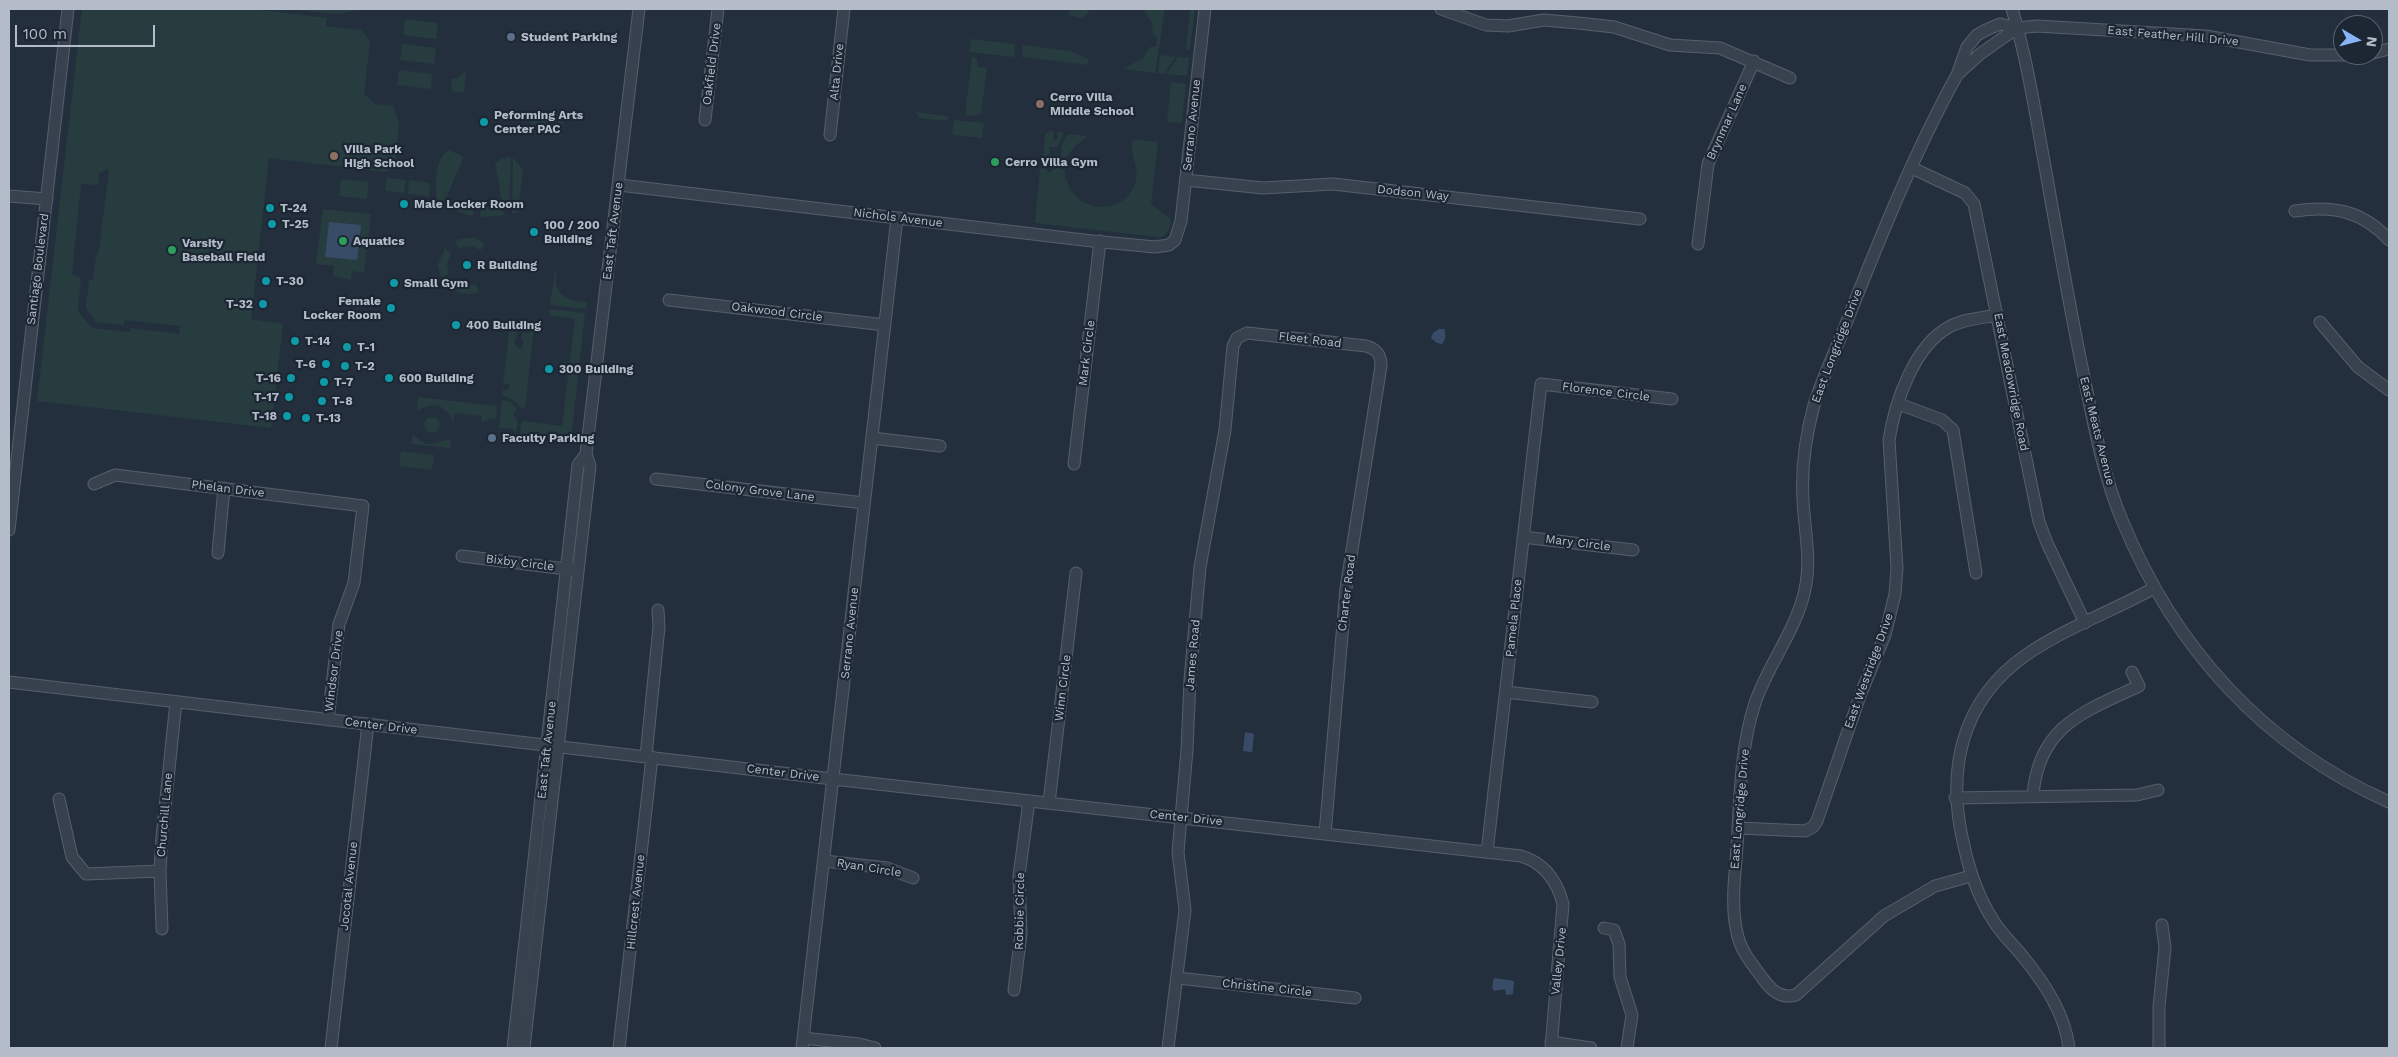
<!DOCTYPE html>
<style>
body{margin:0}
#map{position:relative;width:2398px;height:1057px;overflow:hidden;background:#242f3e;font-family:"Work Sans",sans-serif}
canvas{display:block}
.frame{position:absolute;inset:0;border:10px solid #b4bcc9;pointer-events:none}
.north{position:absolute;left:2333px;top:15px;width:50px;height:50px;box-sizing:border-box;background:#1d2633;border:1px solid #59626f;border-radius:50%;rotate:98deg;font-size:14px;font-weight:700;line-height:20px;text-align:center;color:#b4bcc9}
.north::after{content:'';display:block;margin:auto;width:18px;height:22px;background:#8ab4f8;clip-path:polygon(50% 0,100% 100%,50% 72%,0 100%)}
.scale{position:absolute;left:15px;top:25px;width:140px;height:22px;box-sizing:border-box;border:2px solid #b4bcc9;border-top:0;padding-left:6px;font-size:15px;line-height:18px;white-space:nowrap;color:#b4bcc9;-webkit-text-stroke:4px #1d2633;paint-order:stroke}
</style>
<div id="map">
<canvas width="2398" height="1057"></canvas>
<div class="frame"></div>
<div class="north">N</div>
<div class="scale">100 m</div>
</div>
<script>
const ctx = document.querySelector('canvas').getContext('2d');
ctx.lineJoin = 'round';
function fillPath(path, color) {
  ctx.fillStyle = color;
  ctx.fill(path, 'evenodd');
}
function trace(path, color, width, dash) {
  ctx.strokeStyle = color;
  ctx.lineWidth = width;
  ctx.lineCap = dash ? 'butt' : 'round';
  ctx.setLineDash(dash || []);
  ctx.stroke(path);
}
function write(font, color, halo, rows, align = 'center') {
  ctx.font = font + ' "Work Sans",sans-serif';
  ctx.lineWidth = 4.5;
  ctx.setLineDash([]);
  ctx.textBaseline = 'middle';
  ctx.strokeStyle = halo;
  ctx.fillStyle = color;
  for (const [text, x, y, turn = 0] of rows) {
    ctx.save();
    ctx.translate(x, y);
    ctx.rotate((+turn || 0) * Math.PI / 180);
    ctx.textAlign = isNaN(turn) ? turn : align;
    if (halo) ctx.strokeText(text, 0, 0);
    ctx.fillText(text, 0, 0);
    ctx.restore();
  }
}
fillPath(new Path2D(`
 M82,9H250L327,18L326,26L361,30L370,41L364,94L375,104L393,106L399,122L395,167L385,172L269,158L251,319L283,324L271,428L37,401ZM109,169L99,250L96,256L93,280H89L86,308L96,322L124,325V320L180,326L179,334L131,328L130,332L92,328L78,311L81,278L72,274L81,184L98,185L99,173Z
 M287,9H364L336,14Z
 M1070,9H1091L1082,18L1069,15Z
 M1143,9H1165L1155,73L1123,69L1143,58L1150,47H1156L1157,36L1153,35L1152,23Z
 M1190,9H1195L1190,50L1186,49Z
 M405,19L438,23L436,39L403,35Z
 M971,39L1015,44L1014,57L969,52Z
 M402,44L436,48L434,64L400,60Z
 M1023,45L1071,51L1088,59L1089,65L1022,57Z
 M1160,55L1175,57L1165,74L1158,73Z
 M972,57L977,58L978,67L987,68L981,114L977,113V116L965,115Z
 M1178,57L1189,58L1187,76L1167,74Z
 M399,70L432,74L431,89L397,85Z
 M466,73L464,93L451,91L452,79H457L461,74Z
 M1171,82L1186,84L1182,123L1167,122Z
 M532,111L564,114L561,136L530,132Z
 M915,112L948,116L947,121L920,118Z
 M954,120L984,123L982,138L952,135Z
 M1050,131H1054L1053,140H1057L1058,132L1064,133L1057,147H1050L1049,155L1054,156L1043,163L1045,134Z
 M1068,134L1086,136V138L1076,145L1066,157H1061L1062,148H1060Z
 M1133,139L1158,142L1151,204L1171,219C1170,229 1168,236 1158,237L1035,223L1040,169L1044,166L1049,173L1059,166L1054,159L1061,160L1060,169L1065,170V180L1067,181C1076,213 1123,217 1135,184C1141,167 1128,155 1133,139Z
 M449,150L464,157L446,198L438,204C434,188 434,159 449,150Z
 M511,157L509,212L503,206L495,164L501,159Z
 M513,157L523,170L518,212L512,214Z
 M387,178L406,180L404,193L385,191Z
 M341,179L369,182L367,199L339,196Z
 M409,180L430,183L429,196L408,194Z
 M451,200L474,206L473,216L442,207Z
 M481,207H498L506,215L480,217Z
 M323,209L371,214L364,273L352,271L351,280L333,276L334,266L316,264Z
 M473,237L485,243L481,250L471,246L458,248L455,240Z
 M445,248L451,253L447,265L449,274L441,278L438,265Z
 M555,270C557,274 556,277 556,282C558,298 573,301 587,302L586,309L550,305Z
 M456,282L467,286L476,284L479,292C469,296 460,294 450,289Z
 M550,309L585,313L571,440L520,435L521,423L523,421L562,426L575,319L549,315Z
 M530,326L534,327L525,409C516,407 517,399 502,396L503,389L506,391L510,387L507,383L503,385L509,331L518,332L514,344L520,349L524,343L521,339L522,332L529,333Z
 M418,397L497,406L496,419L488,418L487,421H483L482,428V416L455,413L453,421C445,403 431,402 417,411Z
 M502,400L511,402L517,409L513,414L518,422L516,433L513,429L499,428Z
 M424 425a8 8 0 1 1 16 0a8 8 0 1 1-16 0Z
 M413,434C431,451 431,442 451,439L450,448L411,444Z
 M401,451L434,455L432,470L399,466Z`), '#263c3f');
fillPath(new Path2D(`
 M329,222L361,225L357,260L325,257Z
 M1439,329H1444C1446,333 1446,340 1442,344L1437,343L1431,338L1433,333Z
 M1245,732L1254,734L1252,752L1243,751Z
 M1494,978L1514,981L1513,994L1506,995L1505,989L1494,991L1492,987Z`), '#394c67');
const minor = new Path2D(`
 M1441,9L1486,25L1508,26L1544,20L1578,23L1614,27L1670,45L1720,48L1790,78
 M2012,9C2028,62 2036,118 2046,172C2058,241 2070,309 2084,377C2094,425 2103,475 2122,520C2174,647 2263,746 2389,802
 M2373,53L2389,49
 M1959,73L1980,54L2017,28
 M705,120L718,9
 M830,135L844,9
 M1912,168L1965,193L1974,204L2039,522L2047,543L2085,623
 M1186,180L1263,188L1333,184L1640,219
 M619,185L1092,241L1155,247L1169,245L1175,240L1181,221L1205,9
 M9,196L47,199
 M2295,211C2333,205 2363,211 2389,240
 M1698,244L1708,164L1754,61
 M669,300L885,325
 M2320,322L2358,367L2389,390
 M1899,404L1942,420L1953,430L1976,573
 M872,438L940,446
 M1074,464L1100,241
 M656,479L864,503
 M94,484L115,475L363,506L354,583L339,624L328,720
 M9,530L68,9
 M1523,537L1633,550
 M218,553L224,488
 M462,556L574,570
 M9,682L833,779L1521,856C1544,863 1557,880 1563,904L1551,1048
 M1506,692L1592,702
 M646,756L659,627L658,610
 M2033,795C2039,726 2083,712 2139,686L2132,672
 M1955,798L2137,795L2158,790
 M59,799L72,857L86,874L160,871
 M1049,803L1076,573
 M1738,828L1805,831L1813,827L1817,821L1861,693L1885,635L1895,594L1897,568L1889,440C1895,402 1914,346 1949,327C1963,319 1982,318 1998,315
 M1487,852L1541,384L1672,399
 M824,861L887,868L913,878
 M1971,876L1935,886L1884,916L1796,995C1781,999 1772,991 1763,979C1754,966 1742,953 1738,937C1730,908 1735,876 1737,847C1740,799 1740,749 1755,703C1769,662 1799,627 1806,584C1811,556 1804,527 1803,499C1801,468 1806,435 1814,405C1823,376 1836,350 1847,321C1880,238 1914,153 1957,75L1967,47L1977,35L1986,30L2000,24L2017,28L2037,26L2206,36L2310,55H2358
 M1604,928L1614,930L1619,944L1620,977L1632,1015L1627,1048
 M162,929L160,871L162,837L176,702
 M1178,978L1355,998
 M1014,990L1021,934L1019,876L1029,801
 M803,1038L859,1044L875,1048
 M1551,1042L1591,1048
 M331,1048L368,724
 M513,1048L578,465L586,454
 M524,1048L590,466L586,454L639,9
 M619,1048L652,757
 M802,1048L897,218
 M1168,1048L1185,910L1178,852L1187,750L1190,680L1200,567L1225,430L1233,346L1237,338L1247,333L1366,346C1377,349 1381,355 1381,366L1346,588L1325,834
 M2069,1048C2065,1014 2045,984 2024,958C2014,945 2001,934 1993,920C1978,897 1970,873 1964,846C1946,772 1960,701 2026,655C2065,628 2113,611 2154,588
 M2159,1048V1007L2165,947L2162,925`);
trace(minor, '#565f6c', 13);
trace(minor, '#38414e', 11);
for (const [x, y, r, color] of [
 [511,37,5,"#5c6f8a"],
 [1040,104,5,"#8d6e63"],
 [484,122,5,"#0f9aa8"],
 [334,156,5,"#8d6e63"],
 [995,162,5,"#2e9e5b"],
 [404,204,5,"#0f9aa8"],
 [270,208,5,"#0f9aa8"],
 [272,224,5,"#0f9aa8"],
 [534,232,5,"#0f9aa8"],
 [343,241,5,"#2e9e5b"],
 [172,250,5,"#2e9e5b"],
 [467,265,5,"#0f9aa8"],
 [266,281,5,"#0f9aa8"],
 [394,283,5,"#0f9aa8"],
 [263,304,5,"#0f9aa8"],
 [391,308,5,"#0f9aa8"],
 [456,325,5,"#0f9aa8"],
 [295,341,5,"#0f9aa8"],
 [347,347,5,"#0f9aa8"],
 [326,364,5,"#0f9aa8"],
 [345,366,5,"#0f9aa8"],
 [549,369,5,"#0f9aa8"],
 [291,378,5,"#0f9aa8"],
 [389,378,5,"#0f9aa8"],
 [324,382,5,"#0f9aa8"],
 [289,397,5,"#0f9aa8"],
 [322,401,5,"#0f9aa8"],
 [287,416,5,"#0f9aa8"],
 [306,418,5,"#0f9aa8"],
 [492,438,5,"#5c6f8a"]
]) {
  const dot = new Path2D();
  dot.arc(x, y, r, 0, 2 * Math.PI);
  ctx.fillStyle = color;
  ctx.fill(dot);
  trace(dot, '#1d2633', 2);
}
write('12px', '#b4bcc9', '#1d2633', [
 ["East Feather Hill Drive",2173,36,5],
 ["Oakfield Drive",712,64,-83],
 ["Alta Drive",837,72,-84],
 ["Brynmar Lane",1727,122,-66],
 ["Serrano Avenue",1192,125,-84],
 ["Dodson Way",1413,193,6],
 ["Nichols Avenue",898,218,7],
 ["East Taft Avenue",613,231,-83],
 ["Santiago Boulevard",38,269,-83],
 ["Oakwood Circle",777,312,7],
 ["Fleet Road",1310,340,7],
 ["East Longridge Drive",1837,346,-69],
 ["Mark Circle",1087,353,-83],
 ["East Meadowridge Road",2011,382,79],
 ["Florence Circle",1606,392,7],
 ["East Meats Avenue",2097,431,76],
 ["Phelan Drive",228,489,7],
 ["Colony Grove Lane",760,491,7],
 ["Mary Circle",1578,543,7],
 ["Bixby Circle",520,563,7],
 ["Charter Road",1347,593,-83],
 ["Pamela Place",1514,618,-84],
 ["Serrano Avenue",850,633,-84],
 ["James Road",1193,655,-85],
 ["Windsor Drive",334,671,-83],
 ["East Westridge Drive",1869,671,-70],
 ["Winn Circle",1063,688,-83],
 ["Center Drive",381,726,7],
 ["East Taft Avenue",547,750,-84],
 ["Center Drive",783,773,7],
 ["East Longridge Drive",1740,809,-85],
 ["Churchill Lane",165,815,-85],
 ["Center Drive",1186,818,6],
 ["Ryan Circle",869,868,9],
 ["Jocotal Avenue",349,886,-84],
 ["Hillcrest Avenue",636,902,-84],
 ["Robbie Circle",1020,911,-89],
 ["Valley Drive",1559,961,-84],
 ["Christine Circle",1267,988,6]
]);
write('bold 12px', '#b4bcc9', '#1d2633', [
 ["Student Parking",521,37],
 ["Cerro Villa",1050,97],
 ["Middle School",1050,111],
 ["Peforming Arts",494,115],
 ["Center PAC",494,129],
 ["Villa Park",344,149],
 ["High School",344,163],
 ["Cerro Villa Gym",1005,162],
 ["Male Locker Room",414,204],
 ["T-24",280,208],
 ["T-25",282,224],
 ["100 / 200",544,225],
 ["Building",544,239],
 ["Aquatics",353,241],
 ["Varsity",182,243],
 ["Baseball Field",182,257],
 ["R Building",477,265],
 ["T-30",276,281],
 ["Small Gym",404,283],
 ["Female",381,301,"right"],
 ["Locker Room",381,315,"right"],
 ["T-32",253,304,"right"],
 ["400 Building",466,325],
 ["T-14",305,341],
 ["T-1",357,347],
 ["T-6",316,364,"right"],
 ["T-2",355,366],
 ["300 Building",559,369],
 ["T-16",281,378,"right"],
 ["600 Building",399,378],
 ["T-7",334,382],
 ["T-17",279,397,"right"],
 ["T-8",332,401],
 ["T-18",277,416,"right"],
 ["T-13",316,418],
 ["Faculty Parking",502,438]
], 'left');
</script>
